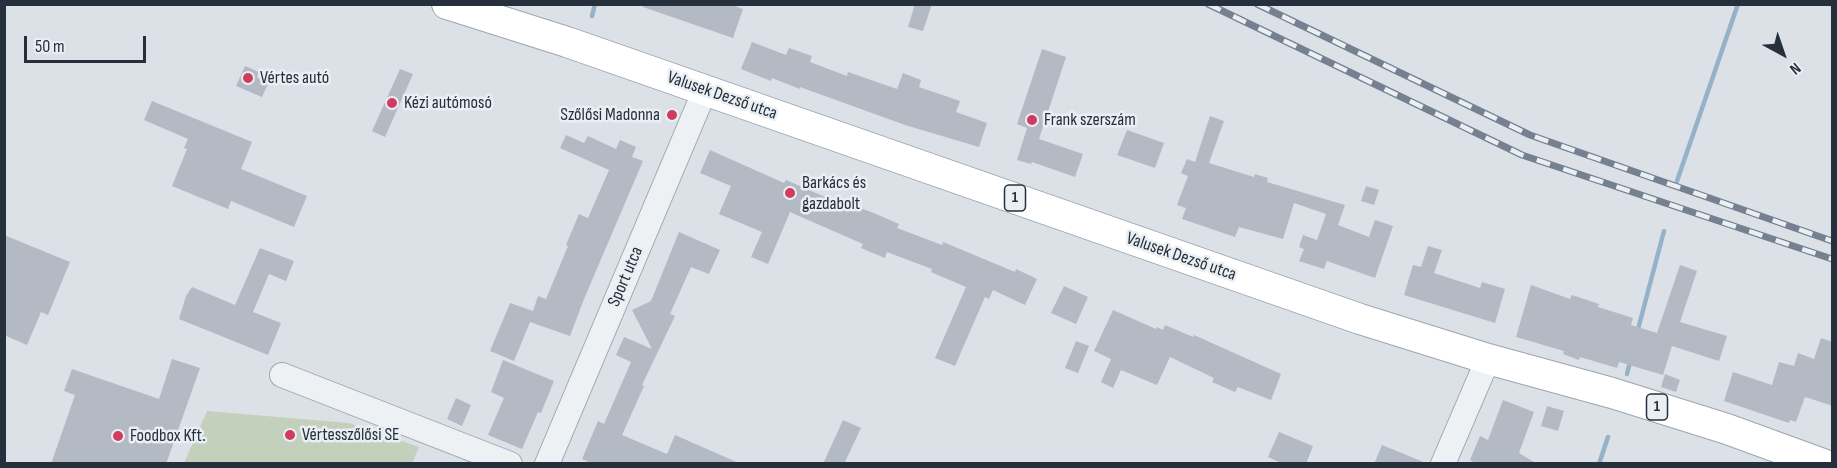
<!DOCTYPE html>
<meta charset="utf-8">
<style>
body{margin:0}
#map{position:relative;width:1837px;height:468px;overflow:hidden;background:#dbe1e6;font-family:"Sofia Sans Condensed",sans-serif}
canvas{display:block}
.frame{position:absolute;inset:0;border:6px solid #25303c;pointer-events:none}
.north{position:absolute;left:1753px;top:24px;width:60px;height:60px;-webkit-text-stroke:4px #eaeff4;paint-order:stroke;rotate:140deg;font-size:16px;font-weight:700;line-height:24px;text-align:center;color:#25303c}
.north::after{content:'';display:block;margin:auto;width:21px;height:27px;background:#25303c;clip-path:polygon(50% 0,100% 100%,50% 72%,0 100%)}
.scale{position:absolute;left:24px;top:36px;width:122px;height:27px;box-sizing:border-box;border:3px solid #25303c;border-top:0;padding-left:8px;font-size:18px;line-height:21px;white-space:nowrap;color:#25303c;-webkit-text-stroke:4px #eaeff4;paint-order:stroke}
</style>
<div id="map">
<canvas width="1837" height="468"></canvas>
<div class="frame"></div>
<div class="north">N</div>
<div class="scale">50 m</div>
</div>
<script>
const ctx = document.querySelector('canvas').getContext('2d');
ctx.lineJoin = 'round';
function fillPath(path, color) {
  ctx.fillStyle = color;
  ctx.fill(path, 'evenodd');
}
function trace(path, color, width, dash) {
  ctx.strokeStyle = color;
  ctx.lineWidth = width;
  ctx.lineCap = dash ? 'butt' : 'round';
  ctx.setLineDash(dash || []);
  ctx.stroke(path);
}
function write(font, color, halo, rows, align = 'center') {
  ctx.font = font + ' "Sofia Sans Condensed",sans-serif';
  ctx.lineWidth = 5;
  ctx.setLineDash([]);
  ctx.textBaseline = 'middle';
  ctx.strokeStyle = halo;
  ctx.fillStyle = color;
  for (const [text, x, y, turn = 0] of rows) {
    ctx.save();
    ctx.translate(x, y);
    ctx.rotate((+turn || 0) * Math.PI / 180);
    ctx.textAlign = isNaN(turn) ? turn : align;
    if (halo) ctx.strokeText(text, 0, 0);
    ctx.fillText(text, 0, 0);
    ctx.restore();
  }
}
fillPath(new Path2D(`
 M207,411L349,423L419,447L412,463H184Z`), '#c3d0bc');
trace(new Path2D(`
 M592,16L595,4
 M1677,181L1738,4
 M1637,333L1664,231
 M1627,374L1630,362
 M1599,464L1608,437`), '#95b2c8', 4.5);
fillPath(new Path2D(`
 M643,4H729L743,9L733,38L643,7Z
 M915,4H932L923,31L908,27Z
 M752,42L786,55L789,48L812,56L810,62L847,76L848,72L897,89L903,73L921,80L919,87L960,101L956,112L987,123L979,147L905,125L800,87V89L772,78L771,81L741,69Z
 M1042,49L1066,57L1039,139L1083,154L1075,177L1032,162L1031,164L1017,160L1027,128L1017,124Z
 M245,66L259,72L257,77L269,82L262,97L236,86Z
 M400,69L413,74L385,137L372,131Z
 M152,101L252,142L241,169L307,196L294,227L231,201L228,209L172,186L187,149L184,148L188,139L144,120Z
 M1210,116L1224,121L1209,163L1254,177L1255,174L1268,178L1267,182L1345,205L1338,225L1369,237L1375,220L1393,226L1375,278L1327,261L1324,269L1299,261L1304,249L1299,247L1303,235L1317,240L1326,214L1294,203L1283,239L1239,227L1235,237L1182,219L1186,208L1177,205L1188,176L1181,173L1187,159L1195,162Z
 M1127,130L1164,143L1155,168L1117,155Z
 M566,135L584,143L588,136L616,149L620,140L636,147L632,157L643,161L584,299L570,336L530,322L514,361L490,351L510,303L533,311L538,296L546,299L568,246L566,245L579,214L588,218L609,170L560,148Z
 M710,150L784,183L786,180L841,204L842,201L876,214L899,224L897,228L942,245L943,242L1015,272L1016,269L1037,279L1025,305L993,290L989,299L985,297L955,366L935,358L966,287L931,272L932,269L900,257L887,252L885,258L861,248L863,244L790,212L768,264L751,257L762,232L719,214L731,186L700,173Z
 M1366,186L1379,190L1374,205L1361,201Z
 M679,232L720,250L709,274L691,267L670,314L675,316L642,385L644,386L622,435L667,454L675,435L741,464H593L582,459L598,421L604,424L631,362L616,355L624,337L652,349L632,310L651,301Z
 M4,235L70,262L48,315L41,312L27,345L4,335Z
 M1428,246L1442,250L1434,273L1480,288L1482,282L1505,289L1495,323L1404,295L1413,265L1421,267Z
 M260,248L294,261L286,281L269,274L253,312L281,323L268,355L179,319L186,296L192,287L235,305Z
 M1680,265L1697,271L1680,322L1727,336L1719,361L1672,346L1663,375L1619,362L1617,368L1580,357L1579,360L1563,354L1564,351L1516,337L1531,285L1570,299L1572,295L1599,304L1598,307L1633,318L1631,325L1657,333Z
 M1064,286L1088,297L1076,324L1051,313Z
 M1113,310L1156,329L1157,327L1163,330L1165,325L1193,337L1194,335L1281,374L1271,400L1238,387L1235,392L1212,382L1214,378L1170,357L1157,385L1121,370L1113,388L1101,382L1111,359L1094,351Z
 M1821,338L1833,342V406L1805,397L1796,422L1790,420L1789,423L1724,401L1733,372L1772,385L1779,362L1794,366L1798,353L1814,359Z
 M1076,341L1089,346L1078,373L1065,368Z
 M172,359L200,368L166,464H51L75,395L64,391L72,369L159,399Z
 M503,360L554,381L541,413L538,412L522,449L488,435L504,398L491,392Z
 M1665,374L1680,380L1676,392L1661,387Z
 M456,398L471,405L462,426L447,419Z
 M1503,400L1534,412L1519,453L1537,464H1477L1470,460L1480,436L1488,440Z
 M1547,406L1564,411L1558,431L1541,426Z
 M843,420L861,428L844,464H823Z
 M1279,432L1313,446L1306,464H1283L1268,457Z
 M1382,445L1426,463V464H1374Z`), '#b3bac3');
const minor = new Path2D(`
 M282,375L510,464
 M547,464L705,90
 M1443,464L1488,359`);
const major = new Path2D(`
 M447,4L567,42L1360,319L1488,359L1612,393L1727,429L1823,464`);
trace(minor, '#a1a8b0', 26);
trace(major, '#9ba6b2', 32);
trace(minor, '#eef1f4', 24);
trace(major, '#fff', 30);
const rail = new Path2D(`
 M1208,4L1522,155L1832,259
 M1257,4L1530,135L1832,241`);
trace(rail, '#758190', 7);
trace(rail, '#eaeff4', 4.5, [14]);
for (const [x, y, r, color] of [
 [248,78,6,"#d03c60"],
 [392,103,6,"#d03c60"],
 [672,115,6,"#d03c60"],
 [1032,120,6,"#d03c60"],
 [790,193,6,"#d03c60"],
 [290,435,6,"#d03c60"],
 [118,436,6,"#d03c60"]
]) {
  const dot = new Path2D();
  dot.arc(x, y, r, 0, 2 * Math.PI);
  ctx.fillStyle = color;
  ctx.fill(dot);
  trace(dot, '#eaeff4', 2);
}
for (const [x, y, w] of [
 [1015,198,21],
 [1657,407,21]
]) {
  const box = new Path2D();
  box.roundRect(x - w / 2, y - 13, w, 26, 4.5);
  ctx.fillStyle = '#eaeff4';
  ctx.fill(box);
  trace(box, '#25303c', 1.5);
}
write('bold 16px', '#25303c', null, [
 ["1",1015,198],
 ["1",1657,407]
]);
write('18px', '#25303c', '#eaeff4', [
 ["Vértes autó",260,78],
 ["Kézi autómosó",404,103],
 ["Szőlősi Madonna",660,115,"right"],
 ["Frank szerszám",1044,120],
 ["Barkács és",802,183],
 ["gazdabolt",802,204],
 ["Vértesszőlősi SE",302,435],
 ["Foodbox Kft.",130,436]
], 'left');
write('18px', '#25303c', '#eaeff4', [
 ["Valusek Dezső utca",722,96,19],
 ["Valusek Dezső utca",1181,257,19],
 ["Sport utca",626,277,-67]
]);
</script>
